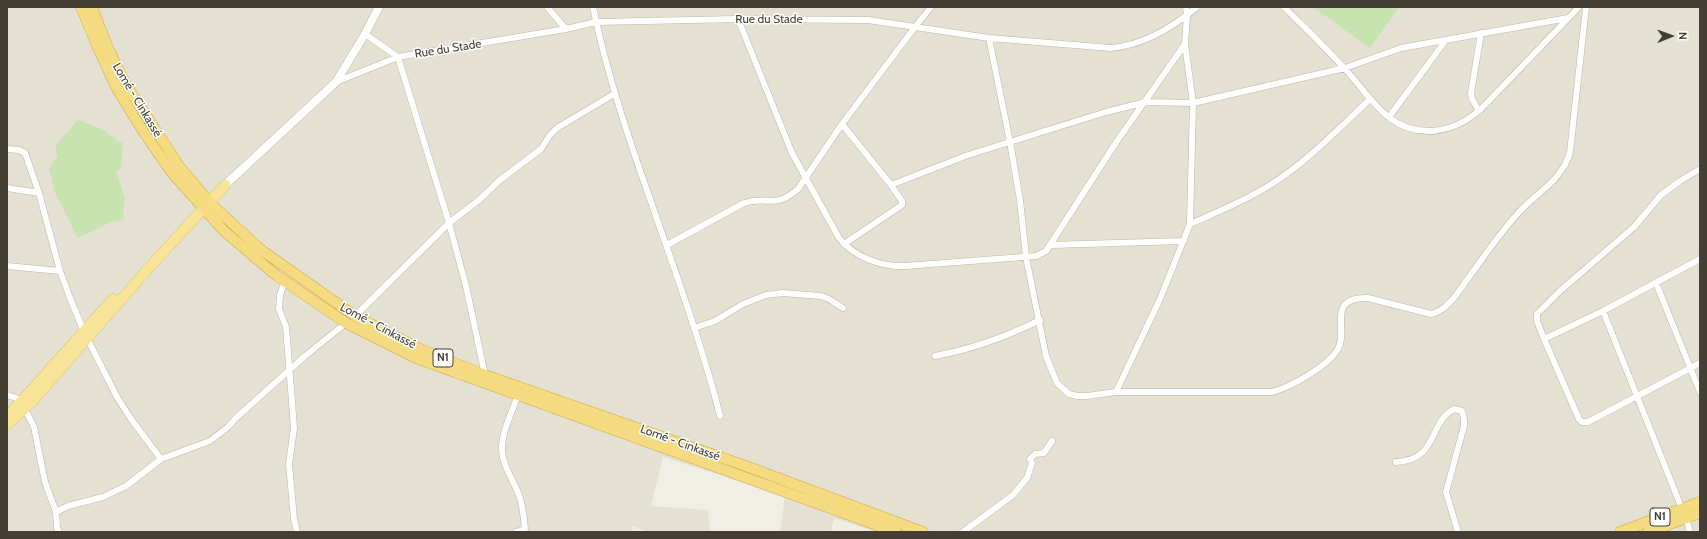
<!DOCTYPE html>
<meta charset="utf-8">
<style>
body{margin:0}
#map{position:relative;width:1707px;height:539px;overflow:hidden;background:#f1eee5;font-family:Cabin,sans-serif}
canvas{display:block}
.frame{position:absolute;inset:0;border:8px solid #433f35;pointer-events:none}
.north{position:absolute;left:1651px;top:16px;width:40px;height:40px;-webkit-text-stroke:3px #fff;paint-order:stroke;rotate:89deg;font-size:11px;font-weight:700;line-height:16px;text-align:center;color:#433f35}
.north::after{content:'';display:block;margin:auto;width:14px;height:18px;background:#433f35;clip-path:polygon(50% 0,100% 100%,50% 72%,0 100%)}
</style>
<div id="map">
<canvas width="1707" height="539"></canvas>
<div class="frame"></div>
<div class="north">N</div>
</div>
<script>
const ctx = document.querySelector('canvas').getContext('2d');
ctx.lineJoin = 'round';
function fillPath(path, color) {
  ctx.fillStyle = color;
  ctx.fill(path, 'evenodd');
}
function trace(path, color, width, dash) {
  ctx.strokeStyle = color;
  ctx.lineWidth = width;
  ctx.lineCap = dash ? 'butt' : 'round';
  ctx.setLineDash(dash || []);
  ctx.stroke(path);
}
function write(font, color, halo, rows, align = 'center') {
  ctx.font = font + ' Cabin,sans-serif';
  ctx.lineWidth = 3;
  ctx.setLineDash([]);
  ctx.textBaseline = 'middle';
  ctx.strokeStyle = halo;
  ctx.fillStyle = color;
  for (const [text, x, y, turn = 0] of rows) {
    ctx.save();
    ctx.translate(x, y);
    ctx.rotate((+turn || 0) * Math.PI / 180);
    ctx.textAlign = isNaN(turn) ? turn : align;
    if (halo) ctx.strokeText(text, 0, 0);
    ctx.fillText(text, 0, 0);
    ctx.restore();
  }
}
fillPath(new Path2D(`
 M7,7H1700V532H876L834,518L831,532H782L780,531L785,496L663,457L651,506L708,510L710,532H646L631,525L632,532H7Z`), '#e4e1d3');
fillPath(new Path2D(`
 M1313,7H1399L1370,48Z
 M78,120L102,129L123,144L121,167L116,172L125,198L123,212L124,220L109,223L78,238L54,190L52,178L49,170L51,164L58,157L55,146Z`), '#c7e3b0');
const minor = new Path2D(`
 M547,7L566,29
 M593,7C614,109 654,206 687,306C699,342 711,379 720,416
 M1284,7C1304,27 1325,47 1344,68C1371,96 1387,133 1432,131C1452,129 1466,122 1481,109L1579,7
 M738,19L792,153L839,238C854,257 881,267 905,266L1036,256L1046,251L1117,141L1185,44L1187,15L1186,7
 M365,34L398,57L449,223L466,286L485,375
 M989,38L1010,142L1020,200L1026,257L1046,356L1057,383L1069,394L1077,396H1087L1116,392H1272C1291,387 1328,366 1338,349C1349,330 1325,297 1368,298L1431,314C1441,312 1446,306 1453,299C1475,270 1495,238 1520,211C1538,192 1563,179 1570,152L1586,7
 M336,82L398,57L566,29L596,22L738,19L868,20L989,38L1111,48C1144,45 1172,28 1197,7
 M1479,111L1472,99L1471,93L1481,33
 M1389,117L1446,40
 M842,124L891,185L968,155L1106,112L1146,102L1193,103L1345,68L1401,48L1568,18
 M7,149L19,150L25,153L39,193L60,271L70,298L84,332L117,397L131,419L161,459
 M1700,169L1680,181L1661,195L1634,227L1561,290L1537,314V321L1544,339L1579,419L1582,422H1588L1700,363
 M7,188L39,193
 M1190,224C1217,212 1245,201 1270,185C1307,162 1338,129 1370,99
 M844,244L902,205V201L891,185
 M667,245L744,203C768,195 774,210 798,189L842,124L915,27L931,7
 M1050,245L1184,241
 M7,266L60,271
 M285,281L280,295L279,309L286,327L291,389L294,428L289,464L294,519L297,532
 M1656,283L1700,392
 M1603,311L1682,509
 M355,316L449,223L479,200L500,180L541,149L550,135L557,128L614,94
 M694,328L715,321L743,304L766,295L783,293L821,296L829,299L843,308
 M1544,339L1603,311L1700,259
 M935,356C972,349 1006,337 1040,320
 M1116,392L1160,299L1190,224L1193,103L1185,44
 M7,395L22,400
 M25,409L34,427L45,482L56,512L57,528L59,532
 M1396,462C1439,460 1428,422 1454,409L1462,411L1464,419V426L1446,492L1458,532
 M56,512L68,506L103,497L126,486L161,459L210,441L228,427L237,417L305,356L346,323
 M1686,518L1690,532
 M516,532L525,529C524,519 523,508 520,498C515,482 502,466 502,449C502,431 512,412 518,395
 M963,532L1013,495L1027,478L1032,463L1030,459L1035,454L1044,453L1052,441`);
const tertiary = new Path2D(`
 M225,185L336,82L365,34L379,7`);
const primary = new Path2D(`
 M7,417L113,299
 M7,425L31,403L146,271L225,185`);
const trunk = new Path2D(`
 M81,7L98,48L116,87L143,131L172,173L224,231L277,276L346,323L416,358L896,532
 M92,7L108,48L125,83L179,166L210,203L260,249L355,316L422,350L485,375L743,465L923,532
 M1620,532L1700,502
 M1648,532L1700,513`);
trace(minor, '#bbb6a8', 7);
trace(tertiary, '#bbb6a8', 9);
trace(primary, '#dac369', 11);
trace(trunk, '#d1a93e', 11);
trace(minor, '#fff', 6);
trace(tertiary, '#fff', 8);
trace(primary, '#f7e498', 10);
trace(trunk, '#f5dc82', 10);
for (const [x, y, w] of [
 [443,358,20],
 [1660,517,20]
]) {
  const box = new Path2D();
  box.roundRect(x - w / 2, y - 9, w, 18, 3);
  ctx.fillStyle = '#fff';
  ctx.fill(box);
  trace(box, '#433f35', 1);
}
write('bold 11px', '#433f35', null, [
 ["N1",443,358],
 ["N1",1660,517]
]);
write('12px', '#433f35', '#fff', [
 ["Rue du Stade",769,19],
 ["Rue du Stade",448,49,-9],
 ["Lomé - Cinkassé",137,100,59],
 ["Lomé - Cinkassé",378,326,28],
 ["Lomé - Cinkassé",680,443,20]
]);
</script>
